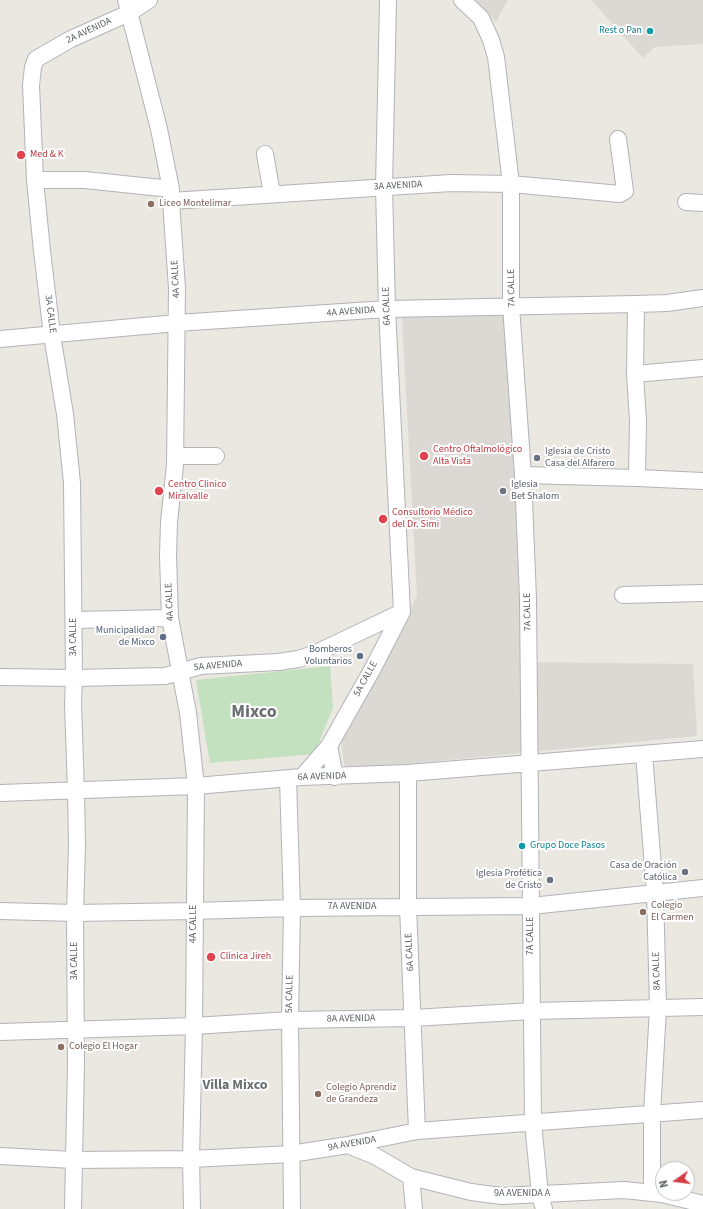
<!DOCTYPE html>
<meta charset="utf-8">
<style>
body{margin:0}
#map{position:relative;width:703px;height:1209px;overflow:hidden;background:#ebe7e1;font-family:"Source Sans 3",sans-serif}
canvas{display:block}
.north{position:absolute;left:655px;top:1161px;width:40px;height:40px;box-sizing:border-box;background:#fff;border:1px solid #bdbebf;border-radius:50%;rotate:256deg;font-size:11px;font-weight:700;line-height:16px;text-align:center;color:#595d60}
.north::after{content:'';display:block;margin:auto;width:14px;height:18px;background:#d53c43;clip-path:polygon(50% 0,100% 100%,50% 72%,0 100%)}
</style>
<div id="map">
<canvas width="703" height="1209"></canvas>
<div class="north">N</div>
</div>
<script>
const ctx = document.querySelector('canvas').getContext('2d');
ctx.lineJoin = 'round';
function fillPath(path, color) {
  ctx.fillStyle = color;
  ctx.fill(path, 'evenodd');
}
function trace(path, color, width, dash) {
  ctx.strokeStyle = color;
  ctx.lineWidth = width;
  ctx.lineCap = dash ? 'butt' : 'round';
  ctx.setLineDash(dash || []);
  ctx.stroke(path);
}
function write(font, color, halo, rows, align = 'center') {
  ctx.font = font + ' "Source Sans 3",sans-serif';
  ctx.lineWidth = 4;
  ctx.setLineDash([]);
  ctx.textBaseline = 'middle';
  ctx.strokeStyle = halo;
  ctx.fillStyle = color;
  for (const [text, x, y, turn = 0] of rows) {
    ctx.save();
    ctx.translate(x, y);
    ctx.rotate((+turn || 0) * Math.PI / 180);
    ctx.textAlign = isNaN(turn) ? turn : align;
    if (halo) ctx.strokeText(text, 0, 0);
    ctx.fillText(text, 0, 0);
    ctx.restore();
  }
}
fillPath(new Path2D(`
 M475,0H508L496,22Z
 M591,0H703V44L655,47L643,58Z
 M506,298L524,662L693,664L697,736L345,770L341,741L417,596L401,301Z`), '#dcd9d5');
fillPath(new Path2D(`
 M330,666L333,708L314,754L210,763L196,680Z`), '#c3e0bf');
const minor = new Path2D(`
 M126,0L159,129L171,189V201L177,288L175,465L169,522L168,556L170,618L188,713L196,786L194,1026L191,1159L192,1209
 M388,0L384,187L387,309L402,612
 M462,0L481,18L491,40L496,57L511,184V306L523,475L528,599L533,1123L540,1195L544,1209
 M265,154L272,194
 M35,180H85L171,189
 M171,201L451,183L511,184L620,194L625,191L618,139
 M686,202L703,203
 M636,304L635,374L638,421L637,478
 M0,339L177,323L387,309L636,304L667,303L703,298
 M635,374L703,368
 M176,456H216
 M523,475L637,478L703,481
 M623,595L703,593
 M74,620L170,618
 M0,677L74,678L165,676L201,666L278,662L298,659L314,654L402,612
 M329,746L335,777
 M644,754L655,892L658,1008L652,1114V1188
 M408,773V907L417,1131
 M302,777L329,746L372,670L402,612
 M288,779L292,908L290,1020L292,1209
 M0,793L196,786L302,777L408,773L703,749
 M0,911L75,913L194,911L292,908L531,906L703,888
 M0,1032L194,1026L290,1020L413,1018L532,1011L703,1007
 M348,1145L375,1156L411,1177L471,1192L502,1196L624,1190L662,1194L703,1204
 M0,1156L73,1160L191,1159L291,1154L348,1145L417,1131L703,1110
 M411,1177L414,1209
 M73,1209L76,1063L75,913L77,845L76,791L73,704L74,678L72,483L65,414L52,335L42,251L35,180L31,85L33,67L36,59L71,39L129,13L149,0`);
trace(minor, '#b1b4b7', 18);
trace(minor, '#fff', 16);
for (const [x, y, r, color] of [
 [650,31,4,"#0f9aa8"],
 [21,155,5,"#e0444e"],
 [151,204,4,"#8d6e63"],
 [424,456,5,"#e0444e"],
 [537,458,4,"#6b7280"],
 [159,491,5,"#e0444e"],
 [503,491,4,"#6b7280"],
 [383,519,5,"#e0444e"],
 [163,637,4,"#5c6f8a"],
 [360,656,4,"#5c6f8a"],
 [522,846,4,"#0f9aa8"],
 [685,872,4,"#6b7280"],
 [550,880,4,"#6b7280"],
 [643,912,4,"#8d6e63"],
 [211,957,5,"#e0444e"],
 [61,1047,4,"#8d6e63"],
 [318,1094,4,"#8d6e63"]
]) {
  const dot = new Path2D();
  dot.arc(x, y, r, 0, 2 * Math.PI);
  ctx.fillStyle = color;
  ctx.fill(dot);
  trace(dot, '#fff', 1.5);
}
write('10px', '#595d60', '#fff', [
 ["2A AVENIDA",89,31,-25],
 ["3A AVENIDA",398,186,-3],
 ["4A CALLE",176,279,-93],
 ["7A CALLE",512,288,-91],
 ["6A CALLE",387,306,-92],
 ["4A AVENIDA",351,312,-4],
 ["3A CALLE",50,314,83],
 ["4A CALLE",170,602,-93],
 ["7A CALLE",528,612,-91],
 ["3A CALLE",74,637,-90],
 ["5A AVENIDA",218,666,-5],
 ["5A CALLE",366,679,-61],
 ["6A AVENIDA",322,777,-2],
 ["7A AVENIDA",352,907],
 ["4A CALLE",194,924,-90],
 ["7A CALLE",531,936,-90],
 ["6A CALLE",410,952,-93],
 ["3A CALLE",75,961,-90],
 ["8A CALLE",657,971,-92],
 ["5A CALLE",290,994,-89],
 ["8A AVENIDA",351,1019,-1],
 ["9A AVENIDA",352,1144,-10],
 ["9A AVENIDA A",522,1194]
]);
write('10px', '#0d838f', '#fff', [
 ["Rest o Pan",642,31],
 ["Grupo Doce Pasos",530,846,"left"]
], 'right');
write('10px', '#be3a42', '#fff', [
 ["Med & K",30,155],
 ["Centro Oftalmológico",433,450],
 ["Alta Vista",433,462],
 ["Centro Clinico",168,485],
 ["Miralvalle",168,497],
 ["Consultorio Médico",392,513],
 ["del Dr. Simi",392,525],
 ["Clínica Jireh",220,957]
], 'left');
write('10px', '#785e54', '#fff', [
 ["Liceo Montelimar",159,204],
 ["Colegio",651,906],
 ["El Carmen",651,918],
 ["Colegio El Hogar",69,1047],
 ["Colegio Aprendiz",326,1088],
 ["de Grandeza",326,1100]
], 'left');
write('10px', '#5b616d', '#fff', [
 ["Iglesia de Cristo",545,452],
 ["Casa del Alfarero",545,464],
 ["Iglesia",511,485],
 ["Bet Shalom",511,497],
 ["Casa de Oración",677,866,"right"],
 ["Católica",677,878,"right"],
 ["Iglesia Profética",542,874,"right"],
 ["de Cristo",542,886,"right"]
], 'left');
write('10px', '#4e5e75', '#fff', [
 ["Municipalidad",155,631],
 ["de Mixco",155,643],
 ["Bomberos",352,650],
 ["Voluntarios",352,662]
], 'right');
write('bold 14px', '#6a6f72', '#fff', [
 ["Villa Mixco",235,1086]
]);
write('bold 18px', '#6a6f72', '#fff', [
 ["Mixco",254,713]
]);
</script>
